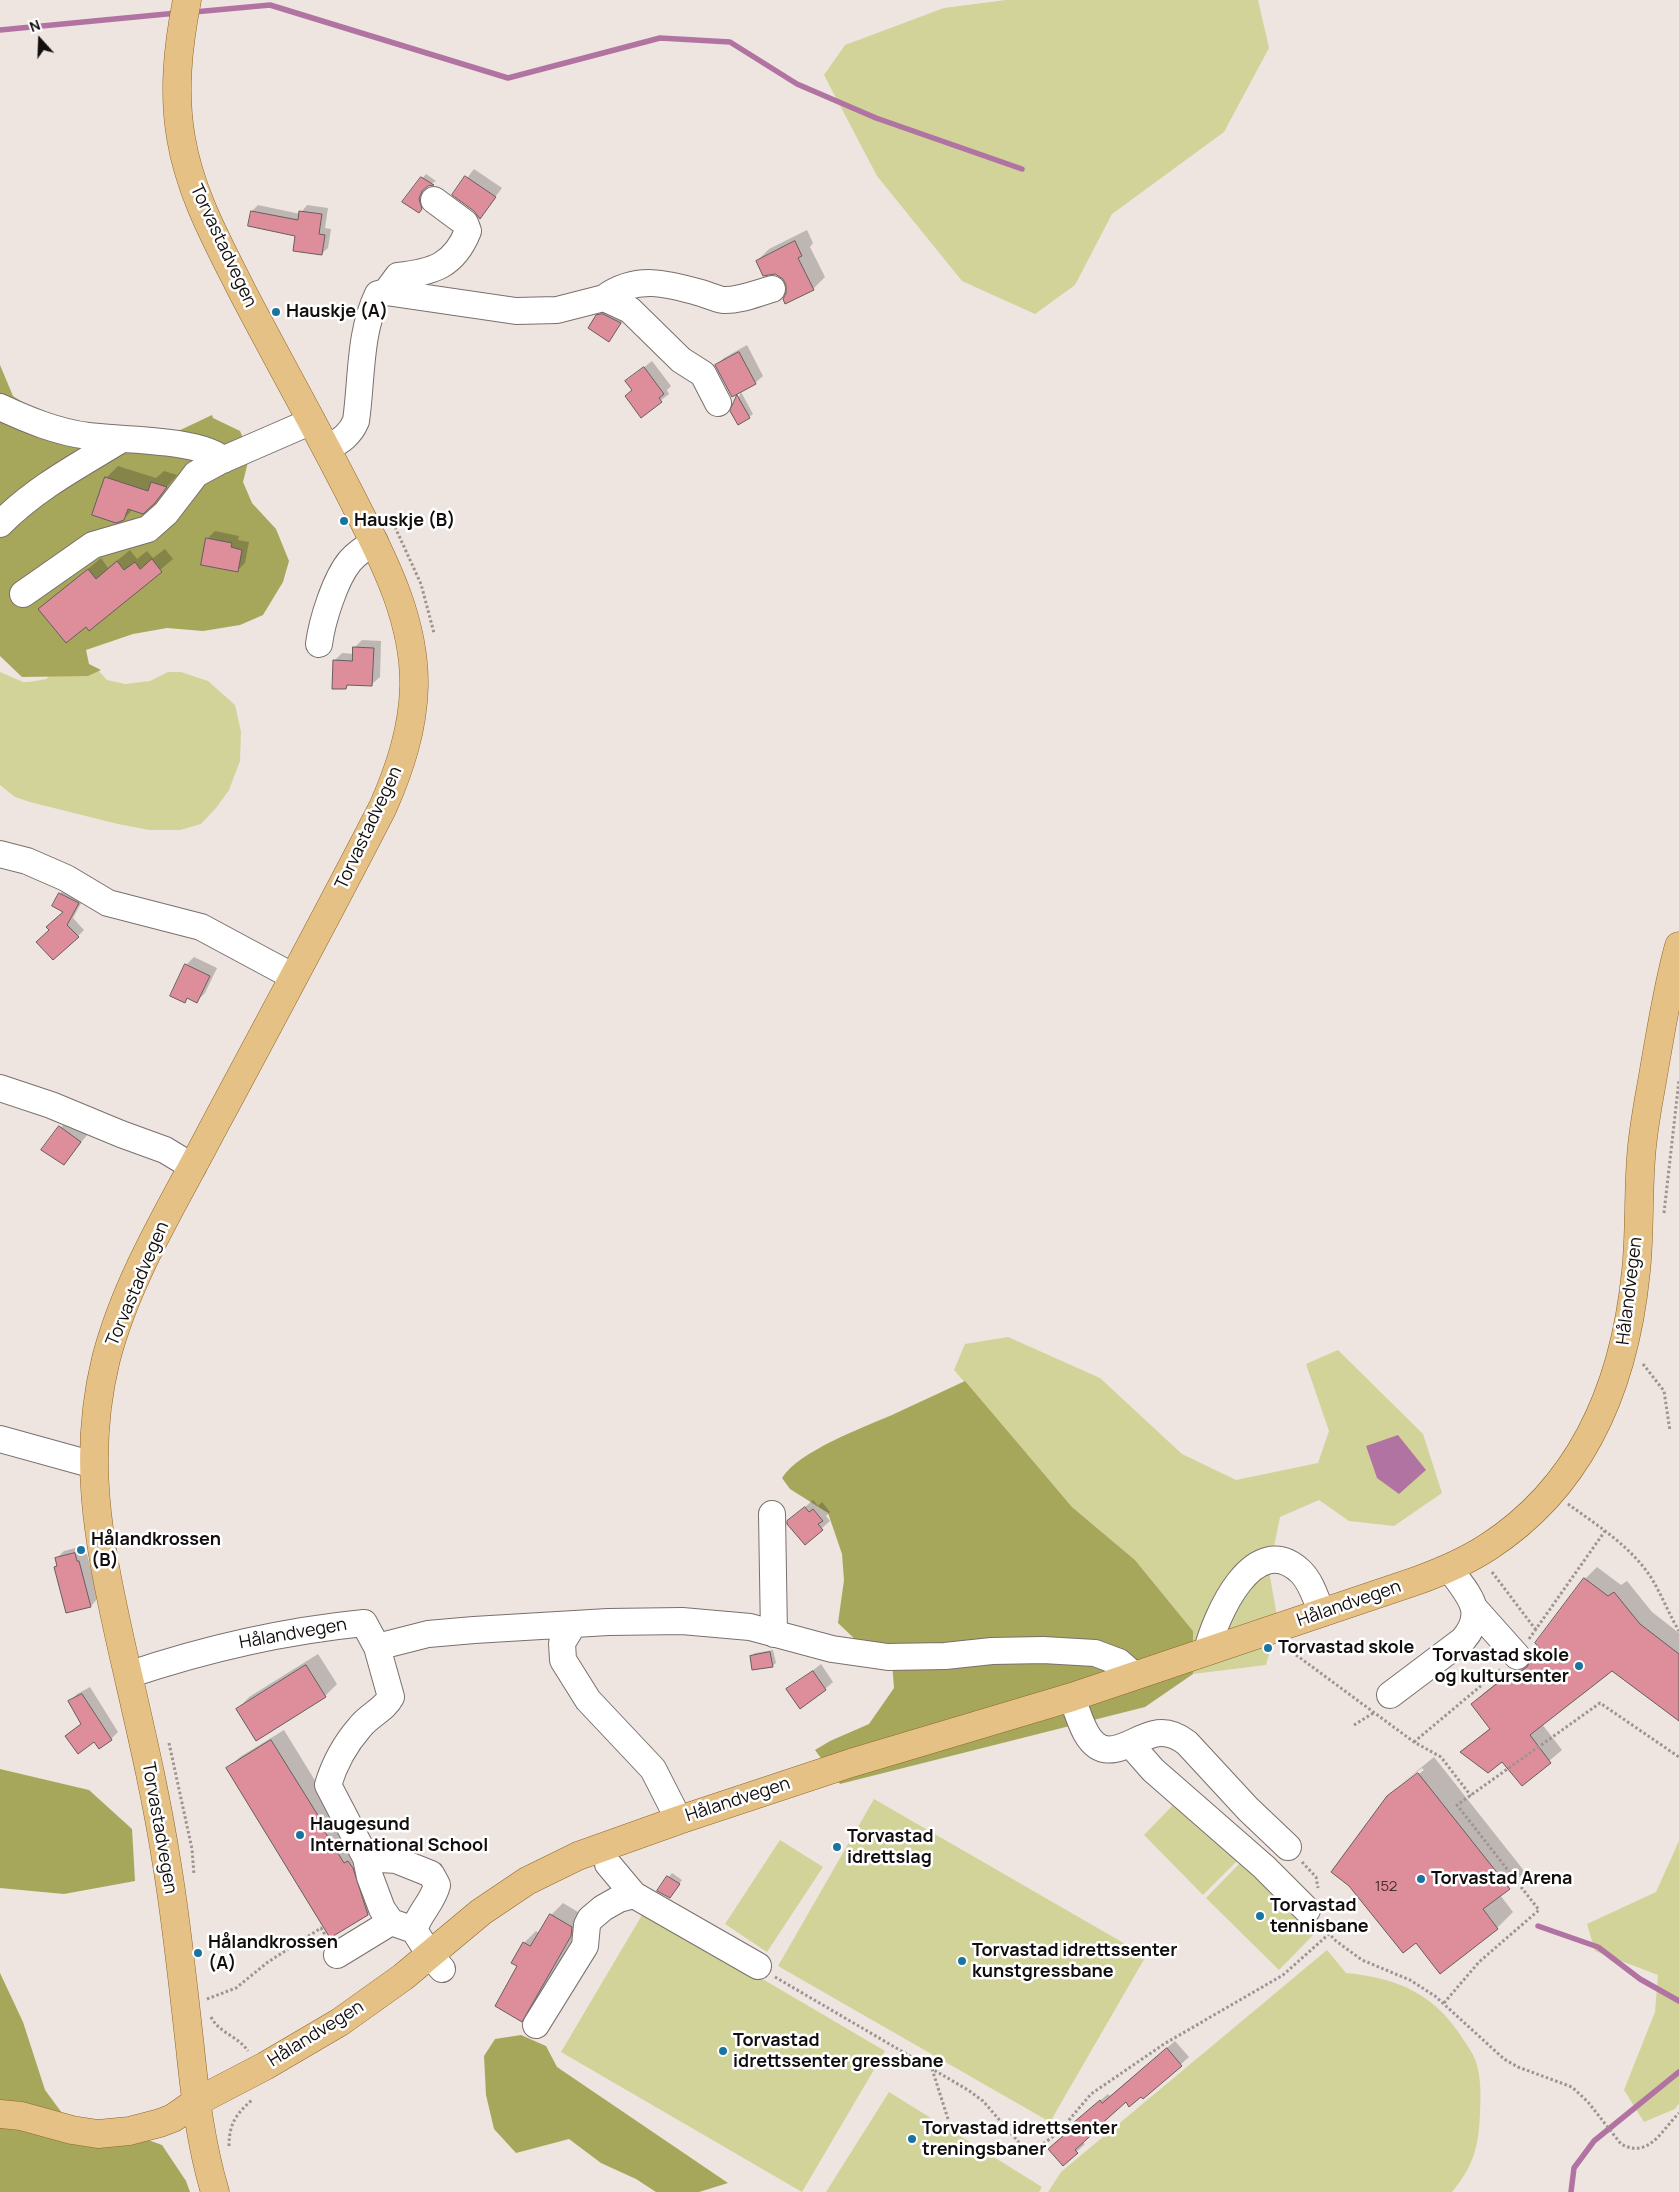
<!DOCTYPE html>
<meta charset="utf-8">
<style>
body{margin:0}
#map{position:relative;width:1679px;height:2192px;overflow:hidden;background:#eee4e0;font-family:Manrope,sans-serif}
canvas{display:block}
.north{position:absolute;left:15px;top:15px;width:50px;height:50px;-webkit-text-stroke:4px #fff;paint-order:stroke;rotate:340deg;font-size:14px;font-weight:700;line-height:20px;text-align:center;color:#120e0d}
.north::after{content:'';display:block;margin:auto;width:18px;height:22px;background:#120e0d;clip-path:polygon(50% 0,100% 100%,50% 72%,0 100%)}
</style>
<div id="map">
<canvas width="1679" height="2192"></canvas>
<div class="north">N</div>
</div>
<script>
const ctx = document.querySelector('canvas').getContext('2d');
ctx.lineJoin = 'round';
function fillPath(path, color) {
  ctx.fillStyle = color;
  ctx.fill(path, 'evenodd');
}
function trace(path, color, width, dash) {
  ctx.strokeStyle = color;
  ctx.lineWidth = width;
  ctx.lineCap = dash ? 'butt' : 'round';
  ctx.setLineDash(dash || []);
  ctx.stroke(path);
}
function write(font, color, halo, rows, align = 'center') {
  ctx.font = font + ' Manrope,sans-serif';
  ctx.lineWidth = 5;
  ctx.setLineDash([]);
  ctx.textBaseline = 'middle';
  ctx.strokeStyle = halo;
  ctx.fillStyle = color;
  for (const [text, x, y, turn = 0] of rows) {
    ctx.save();
    ctx.translate(x, y);
    ctx.rotate((+turn || 0) * Math.PI / 180);
    ctx.textAlign = isNaN(turn) ? turn : align;
    if (halo) ctx.strokeText(text, 0, 0);
    ctx.fillText(text, 0, 0);
    ctx.restore();
  }
}
fillPath(new Path2D(`
 M1006,0H1258L1269,48L1224,132L1112,214L1075,285L1035,314L962,281L877,176L824,75L845,45L944,8Z
 M95,667L107,680L125,684L150,681L168,672H181L208,681L235,705L241,732L240,761L229,790L216,808L201,824L180,830H149L118,824L30,802L15,797L0,785V672L23,682H29L46,679L56,670Z
 M1008,1337L1100,1378L1182,1454L1236,1480L1318,1463L1329,1431L1306,1364L1338,1350L1423,1434L1442,1493L1394,1526L1349,1521L1319,1500L1280,1517L1269,1571L1278,1622L1266,1665L1193,1674V1631L1135,1560L1072,1507L954,1370L965,1344Z
 M874,1799L1146,1956L1050,2122L778,1966Z
 M1177,1801L1237,1861L1203,1895L1144,1835Z
 M780,1840L823,1867L767,1952L725,1924Z
 M1679,1841V2103L1675,2109L1644,2122L1624,2090L1655,2012L1658,1975L1595,1951L1587,1924L1656,1892Z
 M1242,1861L1315,1933L1279,1970L1206,1898Z
 M645,1910L885,2051L802,2192L561,2052Z
 M1327,1950L1346,1973C1397,1978 1434,1993 1463,2039C1467,2045 1472,2052 1475,2059C1481,2074 1481,2095 1480,2112C1479,2145 1474,2166 1452,2192H1048L1061,2172Z
 M889,2092L1042,2187L1039,2192H826Z`), '#d2d399');
fillPath(new Path2D(`
 M0,365L13,396L52,421L155,442L212,415L213,418L240,431L250,454L243,482L252,503L276,529L289,561L283,582L263,615L240,625L203,631L167,628L133,634L86,650L89,664L101,670L88,676L22,677L0,656Z
 M965,1381L1072,1507L1135,1560L1193,1631V1674L1145,1707L840,1784L815,1750L830,1741L869,1724L894,1688L892,1662L858,1642L838,1623L844,1580L842,1554L828,1513L790,1489L782,1478C799,1451 862,1428 892,1415C916,1404 941,1392 965,1381Z
 M0,1769L89,1790L132,1829L135,1881L64,1894L0,1888Z
 M0,1973L23,2022L45,2090L62,2113L118,2129L162,2145L186,2181L190,2192H0Z
 M521,2035L546,2046L557,2067L728,2183L699,2192H656L636,2179L601,2163L569,2139L516,2153L494,2129L486,2095L484,2056L495,2039Z`), '#a7a75c');
fillPath(new Path2D(`
 M1398,1435L1426,1470L1399,1494L1377,1478L1366,1446Z`), '#b174a2');
fillPath(new Path2D(`
 M474,169L502,188L480,217L475,210L454,195Z
 M426,174L436,181L425,187L422,194L425,204L419,212L404,201Z
 M258,205L300,214L307,205L328,208L325,228L331,229L328,248L321,254L296,235L252,211Z
 M807,230L813,243L810,247L825,277L813,289L788,293V285L784,278L757,261L769,249Z
 M606,308L628,315L608,341L597,316Z
 M747,345L763,376L755,383L716,365L724,358Z
 M652,361L671,386L667,390L669,394L641,416L633,389L627,381Z
 M741,392L753,414L749,417L732,411Z
 M118,466L156,478L164,471L177,475L154,502L133,509L124,519L106,478Z
 M215,531L239,536L238,540L249,542L245,563L237,571L202,564L208,538Z
 M165,549L173,559L90,629L86,625L40,609L101,558L108,568L130,550L137,559L147,551L153,558Z
 M362,640L381,641L380,677L372,684L350,683L346,688L334,661L342,653L354,654V648Z
 M66,887L85,896L73,918L84,930L78,936L51,930L65,911L60,894Z
 M194,957L217,968L205,993L197,1001L189,997L185,1001L186,965Z
 M68,1119L88,1134L63,1164L43,1150Z
 M813,1500L818,1506L822,1502L830,1512L826,1516L830,1521L805,1543L788,1522Z
 M83,1546L85,1554H87L98,1598L91,1606L58,1566L56,1559L64,1551Z
 M1597,1567L1621,1585L1627,1581L1652,1612L1679,1633V1720L1612,1670L1542,1724L1562,1750L1522,1784L1503,1760L1462,1752L1491,1727L1473,1704L1485,1692L1527,1659H1532L1542,1649L1585,1579Z
 M773,1650L776,1663L772,1666L751,1656L755,1653Z
 M318,1654L337,1684L325,1696L238,1709L249,1697Z
 M821,1664L833,1682L825,1689L788,1690Z
 M90,1687L118,1732L111,1739L95,1740L67,1736L82,1723L70,1701L77,1694Z
 M284,1730L330,1805L380,1902L368,1914L228,1769L240,1757Z
 M1434,1757L1525,1872L1500,1895L1513,1912L1497,1928L1388,1797L1424,1770L1422,1768L1401,1784Z
 M672,1873L682,1880L673,1893L659,1890Z
 M563,1903L583,1915L582,1923L534,2008L522,2020L524,1943L536,1931L539,1933L551,1915Z
 M1175,2041L1189,2057L1143,2098L1141,2095L1126,2101L1105,2119L1106,2120L1082,2142L1085,2144L1063,2164L1065,2135L1075,2122L1108,2094L1110,2096Z`), '#0003');
trace(new Path2D(`
 M194,12L270,5L508,78L660,38L730,42L797,84L876,118L1022,169
 M0,30L177,13
 M1538,1926L1598,1947L1640,1979L1679,2001
 M1571,2192L1574,2168L1594,2141L1679,2072`), '#b174a2', 5.5);
const building = new Path2D(`
 M465,176L496,197L480,219L474,211L452,195Z
 M421,177L434,185L428,186L422,191L419,199L422,209L419,213L402,202Z
 M251,211L298,220L299,211L322,214L319,234L325,235L322,255L293,251L295,236L248,226Z
 M795,241L802,256L798,258L814,290L785,304L783,299L786,293V285L783,279L775,274L763,276L756,261Z
 M603,314L621,323L609,342L588,328L596,315Z
 M739,352L756,384L732,397L715,365Z
 M644,367L664,394L659,398L662,402L641,418L625,396L632,390L625,381Z
 M737,395L750,418L738,425L730,411Z
 M105,477L148,491L151,482L167,487L155,503L143,514L128,509L124,520L116,523L92,515Z
 M206,538L232,543L231,547L242,550L238,572L201,565Z
 M152,559L162,572L89,631L86,627L66,643L38,609L88,569L96,579L117,561L124,570L135,562L140,569Z
 M353,647L374,648L372,686L347,685L346,689H332L333,660L352,661Z
 M59,893L79,903L67,925L79,937L53,960L36,942L49,930L46,927L63,912L52,906Z
 M185,964L210,976L197,1003L187,998L185,1003L170,996Z
 M59,1126L81,1142L64,1165L41,1150Z
 M805,1507L809,1512L813,1509L823,1521L818,1524L823,1530L805,1545L787,1524V1521Z
 M75,1553L77,1561H79L91,1607L66,1613L54,1567L57,1566L55,1558Z
 M1584,1578L1608,1596L1614,1592L1640,1624L1679,1654V1721L1612,1671L1530,1735L1551,1763L1522,1786L1502,1762L1488,1773L1460,1752L1490,1729L1471,1704L1514,1670L1521,1671L1527,1667L1532,1657L1541,1650L1535,1643Z
 M770,1652L773,1667L752,1670L750,1656Z
 M306,1665L326,1697L256,1741L236,1709Z
 M813,1671L826,1690L800,1709L786,1689Z
 M82,1694L112,1740L99,1749L94,1742L78,1754L65,1736L81,1724L68,1701Z
 M271,1740L319,1817L317,1819L344,1863L348,1861L353,1868L368,1915L330,1938L226,1768Z
 M1418,1773L1510,1889L1483,1909L1498,1929L1440,1974L1416,1943L1403,1953L1349,1886L1331,1872L1387,1796Z
 M667,1876L680,1884L670,1898L657,1891Z
 M550,1914L572,1927L571,1936L522,2022L495,2006L517,1966L511,1963L523,1942L530,1946Z
 M1167,2048L1182,2066L1143,2099L1141,2097L1129,2107L1126,2102L1098,2127L1099,2128L1075,2150L1078,2153L1063,2166L1048,2149L1063,2136L1066,2129L1100,2100L1102,2103Z`);
fillPath(building, '#de8e9b');
trace(building, '#665d5e', 1);
const minor = new Path2D(`
 M386,292L398,276C433,272 454,266 468,231L465,223L434,200
 M604,298C636,275 666,283 701,293C708,295 716,299 723,300C739,301 757,293 772,289
 M0,407C28,420 57,432 88,436C118,440 202,439 223,460
 M327,448C341,441 350,435 356,421C362,379 359,333 378,294L386,292L516,311L557,310L604,298L630,310L681,360L703,374L718,403
 M0,524C37,487 78,466 122,439
 M23,594L93,545L148,529L166,513L196,474L220,461L312,421
 M319,644C322,621 335,579 350,561C357,553 366,547 375,542
 M0,854L27,861L66,878L108,903L201,927L294,977
 M0,1088L51,1105L121,1134L165,1150L193,1167
 M0,1439L94,1465
 M772,1514L774,1634
 M1475,1609L1517,1656
 M573,1625L562,1643L563,1660L588,1700L653,1769L679,1820
 M377,1647L391,1697C385,1709 368,1716 360,1727C346,1743 334,1765 328,1785L366,1858L370,1877L382,1909L391,1922L414,1930L430,1955L442,1969
 M1207,1651C1215,1617 1254,1527 1301,1572C1312,1583 1316,1600 1322,1613
 M128,1675C205,1649 283,1631 364,1623L377,1647L428,1634L474,1630L608,1622L682,1621L750,1627L832,1649L888,1657L945,1656L992,1651L1043,1650L1095,1653L1119,1662L1135,1676
 M1390,1695L1463,1640C1488,1611 1467,1594 1449,1568
 M1072,1697C1076,1709 1080,1722 1086,1733C1105,1767 1131,1739 1154,1734C1166,1731 1178,1736 1187,1743L1248,1809L1288,1847
 M1131,1745L1153,1770L1264,1867L1307,1910
 M366,1858L396,1860L431,1874L437,1885C433,1902 419,1913 414,1930
 M608,1864L634,1895L758,1966
 M337,1955L391,1922
 M536,2025L585,1946L587,1925L590,1919L603,1908L619,1899L634,1895`);
const major = new Path2D(`
 M187,0C178,46 173,92 181,138C190,193 217,241 242,291C280,364 321,436 358,510C386,564 415,623 414,686C413,729 400,768 383,807C327,916 269,1024 211,1132C173,1205 127,1278 106,1359C82,1456 98,1539 119,1635C136,1711 155,1787 167,1865C177,1925 183,1986 190,2047C195,2096 201,2145 215,2192
 M0,2114L21,2116L72,2130L98,2134L129,2131L160,2123L173,2118L196,2102L265,2066L340,2022L403,1977L481,1912L527,1881L578,1856L679,1820L851,1763L1072,1697L1416,1581C1441,1572 1465,1562 1488,1547C1585,1484 1625,1383 1636,1271C1640,1234 1638,1196 1641,1158C1643,1126 1650,1095 1655,1064C1662,1025 1668,985 1679,946`);
trace(minor, '#79706d', 28);
trace(major, '#8f6727', 29);
trace(new Path2D(`
 M395,527L421,584L434,633
 M1664,1213L1679,1080
 M1643,1364L1664,1391L1670,1431
 M1568,1504C1598,1526 1632,1547 1652,1579C1662,1596 1669,1614 1679,1631
 M1492,1572L1536,1630
 M1529,1639L1605,1531
 M1288,1649L1414,1742L1441,1757L1471,1796
 M1354,1725L1375,1712
 M1414,1742L1501,1669
 M169,1743L192,1849L194,1875
 M1302,1862L1316,1877L1318,1888
 M1321,1925L1336,1941L1362,1960L1410,1980L1435,1996L1504,2059L1518,2067L1572,2087L1588,2102L1621,2144C1649,2159 1661,2131 1679,2113
 M775,1977L968,2090L983,2101L1029,2154L1058,2133L1091,2094L1164,2044L1283,1975L1329,1934
 M207,1999L236,1988L268,1962L321,1928L327,1938
 M1444,2003L1479,1962L1539,1910L1457,1805L1600,1703L1679,1757
 M211,2017C219,2033 238,2036 248,2051
 M932,2069L949,2122
 M229,2146C229,2124 236,2114 252,2100`), '#9c9491', 3, [2.5, 2.5]);
trace(minor, '#fff', 26);
trace(major, '#e5c186', 28);
for (const [x, y, r, color] of [
 [276,312,5,"#1974a2"],
 [344,521,5,"#1974a2"],
 [81,1550,5,"#1974a2"],
 [1268,1648,5,"#1974a2"],
 [1579,1666,5,"#1974a2"],
 [300,1835,5,"#1974a2"],
 [837,1847,5,"#1974a2"],
 [1421,1879,5,"#1974a2"],
 [1260,1916,5,"#1974a2"],
 [198,1953,5,"#1974a2"],
 [962,1961,5,"#1974a2"],
 [723,2051,5,"#1974a2"],
 [912,2139,5,"#1974a2"]
]) {
  const dot = new Path2D();
  dot.arc(x, y, r, 0, 2 * Math.PI);
  ctx.fillStyle = color;
  ctx.fill(dot);
  trace(dot, '#fff', 2);
}
write('15px', '#452e30', null, [
 ["152",1386,1887]
]);
write('18px', '#120e0d', '#fff', [
 ["Torvastadvegen",223,246,65],
 ["Torvastadvegen",369,828,-65],
 ["Torvastadvegen",138,1284,-67],
 ["Hålandvegen",1630,1291,-83],
 ["Hålandvegen",1349,1604,-19],
 ["Hålandvegen",293,1634,-10],
 ["Hålandvegen",738,1800,-18],
 ["Torvastadvegen",159,1828,80],
 ["Hålandvegen",316,2034,-32]
]);
write('bold 18px', '#120e0d', '#fff', [
 ["Hauskje (A)",286,312],
 ["Hauskje (B)",354,521],
 ["Hålandkrossen",91,1540],
 ["(B)",91,1561],
 ["Torvastad skole",1278,1648],
 ["Torvastad skole",1569,1656,"right"],
 ["og kultursenter",1569,1677,"right"],
 ["Haugesund",310,1825],
 ["International School",310,1846],
 ["Torvastad",847,1837],
 ["idrettslag",847,1858],
 ["Torvastad Arena",1431,1879],
 ["Torvastad",1270,1906],
 ["tennisbane",1270,1927],
 ["Hålandkrossen",208,1943],
 ["(A)",208,1964],
 ["Torvastad idrettssenter",972,1951],
 ["kunstgressbane",972,1972],
 ["Torvastad",733,2041],
 ["idrettssenter gressbane",733,2062],
 ["Torvastad idrettsenter",922,2129],
 ["treningsbaner",922,2150]
], 'left');
</script>
